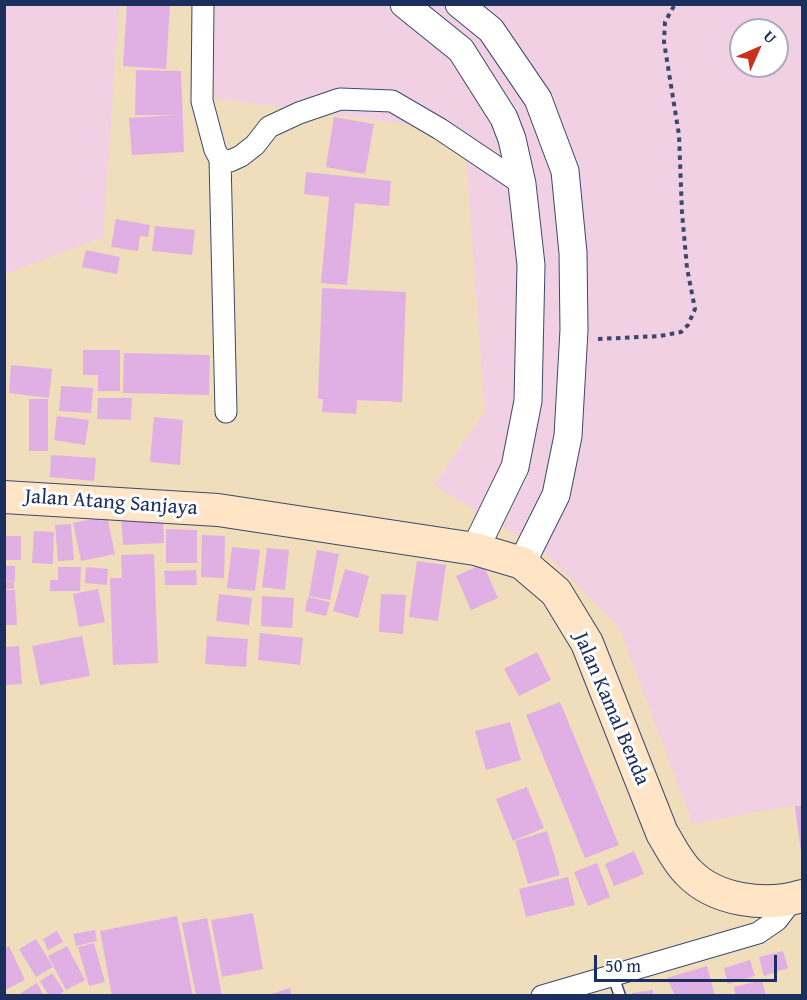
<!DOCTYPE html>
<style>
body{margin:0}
#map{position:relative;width:807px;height:1000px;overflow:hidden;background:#f0ddbb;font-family:"Gentium Book Plus",serif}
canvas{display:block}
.frame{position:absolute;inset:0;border:6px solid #1b2f5e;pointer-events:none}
.north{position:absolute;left:729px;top:18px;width:60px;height:60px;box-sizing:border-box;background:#fff;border:2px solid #a4acbf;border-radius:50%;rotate:45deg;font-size:16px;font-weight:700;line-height:24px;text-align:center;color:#1b2f5e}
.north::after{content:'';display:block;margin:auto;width:21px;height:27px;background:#c8321e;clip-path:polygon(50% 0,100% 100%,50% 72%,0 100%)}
.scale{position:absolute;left:594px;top:955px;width:183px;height:27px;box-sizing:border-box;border:3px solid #1b2f5e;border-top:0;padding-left:8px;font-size:18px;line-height:21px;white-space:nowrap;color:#1b2f5e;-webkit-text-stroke:4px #fff;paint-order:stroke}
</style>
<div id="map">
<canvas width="807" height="1000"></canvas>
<div class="frame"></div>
<div class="north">U</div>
<div class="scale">50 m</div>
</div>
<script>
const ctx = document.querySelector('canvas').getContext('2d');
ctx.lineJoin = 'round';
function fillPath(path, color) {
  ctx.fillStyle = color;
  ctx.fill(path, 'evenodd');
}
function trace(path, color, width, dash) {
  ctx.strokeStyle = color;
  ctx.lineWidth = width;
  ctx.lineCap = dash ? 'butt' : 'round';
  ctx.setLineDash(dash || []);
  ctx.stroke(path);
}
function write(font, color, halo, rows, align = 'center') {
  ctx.font = font + ' "Gentium Book Plus",serif';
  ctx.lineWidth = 6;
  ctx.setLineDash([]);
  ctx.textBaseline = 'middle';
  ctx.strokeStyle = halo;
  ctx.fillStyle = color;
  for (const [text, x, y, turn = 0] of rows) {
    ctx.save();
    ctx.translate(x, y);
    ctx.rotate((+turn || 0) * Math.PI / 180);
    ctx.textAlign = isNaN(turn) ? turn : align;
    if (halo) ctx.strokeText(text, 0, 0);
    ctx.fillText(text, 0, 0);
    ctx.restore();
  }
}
fillPath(new Path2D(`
 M4,5H119L103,237L5,274Z
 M209,5H802V804L693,824L619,627L545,553L434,485L485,411L464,132L215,98ZM741,30H777V66H741Z`), '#f1d0e3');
fillPath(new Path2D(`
 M127,4L170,6L166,69L123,66Z
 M136,70L181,71L184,152L132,155L129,118L175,115H135Z
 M334,117L374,124L365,174L326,167Z
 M306,172L391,181L389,206L355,203L347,285L321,283L329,197L304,194Z
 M116,219L150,225L148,237L140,236L138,251L111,247Z
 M155,226L195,230L192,255L152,251Z
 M86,250L120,257L117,274L82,267Z
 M322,288L406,292L402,402L357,400L356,414L322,412L323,399H318Z
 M83,350H120V391H98V375H83Z
 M124,353L210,355L209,395L123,393Z
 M11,365L52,369L49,398L9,393Z
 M61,386L93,388L91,413L59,411Z
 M98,398H132L131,420L97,419Z
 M29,399H48V451H29Z
 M57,416L89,420L85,445L54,440Z
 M154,417L183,420L180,465L150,462Z
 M51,455L96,458L94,481L50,477Z
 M163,513L164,543L123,545L121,515Z
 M107,516L115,554L81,561L73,523Z
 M71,524L74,560L58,561L55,525Z
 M166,529L197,530V563H166Z
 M34,531L54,532L53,564L32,563Z
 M202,535L225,536L224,578L201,577Z
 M4,536H21V560H4Z
 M232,547L260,550L255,591L227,588Z
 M267,548L289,550L285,590L262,587Z
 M317,550L339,554L330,600L309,596Z
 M154,554L158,663L113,665L110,578H122L121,555Z
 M417,561L446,565L438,621L409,617Z
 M483,564L498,598L471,610L456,576Z
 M4,566H15V582L4,581Z
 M58,567H81L80,591H50V580H58Z
 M86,567L108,569L107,585L85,583Z
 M345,569L369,576L358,618L333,611Z
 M196,570L197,585H165L164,571Z
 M4,582H14V589H4Z
 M98,589L105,622L79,627L73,594Z
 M4,590H15L17,625H4Z
 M219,594L252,598L249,625L216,621Z
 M381,594L406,595L403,634L379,632Z
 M262,596L294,598L292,628L261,626Z
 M308,597L330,602L326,616L305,611Z
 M260,633L303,638L300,665L258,660Z
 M82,636L90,676L40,685L32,646Z
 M207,636L248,639L246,667L205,664Z
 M19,646L22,684L5,685V647Z
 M537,652L551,680L519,696L504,669Z
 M560,702L619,845L585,858L526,715Z
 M510,722L521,760L486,770L475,731Z
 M527,787L544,828L513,841L496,799Z
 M795,806H802V852H801Z
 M547,831L560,875L528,884L515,841Z
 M634,851L644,874L614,886L605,864Z
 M597,863L610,897L588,906L574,872Z
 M568,877L575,905L526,917L519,889Z
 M253,913L263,969L222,977L211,920Z
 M177,916L193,996H112L100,931Z
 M207,918L222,996H196L182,923Z
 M95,930L97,941L76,946L73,934Z
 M57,931L63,942L48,950L43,939Z
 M36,939L53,967L36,977L19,949Z
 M94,943L105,982L89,986L78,947Z
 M9,946L25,980L5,990V948Z
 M67,946L85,980L66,990L48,956Z
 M783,951L788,968L764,976L759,957Z
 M750,960L755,976L728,984L724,968Z
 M707,966L715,996H675L667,978Z
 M52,973L64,991L58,996H49L40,981Z
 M762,980L766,996H736L734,987Z
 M37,983L44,996H16Z
 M290,988L292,996H268V995Z
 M653,990V996H633L632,993Z`), '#e0b0e5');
const service = new Path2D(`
 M613,976L620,996`);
const minor = new Path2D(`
 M203,4L202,101L215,150L220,159L230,161L241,156L255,145L269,127L299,113L340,99L392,101L440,129L522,184
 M220,159L226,412
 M542,996L758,933L777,920L793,899`);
const tertiary = new Path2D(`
 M404,4L461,50L504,118L512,139L522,184L531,265L528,401L515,467L475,549
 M459,4L491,30L538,99L565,171L573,253L574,330L568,436L556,495L522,563`);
const secondary = new Path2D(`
 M4,497L218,510L475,549L522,563L556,592L587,643L662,833C670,846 677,861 688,872C715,901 766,907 802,896`);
trace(service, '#3b496c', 13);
trace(minor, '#3b496c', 23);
trace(tertiary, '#3b496c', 29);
trace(secondary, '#3b496c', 34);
trace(new Path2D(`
 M598,339L660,336L681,332L688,325L695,309L687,268L682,213L679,135L664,42L665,22L675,4`), '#3b496c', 4, [4.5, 4.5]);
trace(service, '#fff', 10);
trace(minor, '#fff', 21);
trace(tertiary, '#fff', 27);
trace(secondary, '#ffe4c6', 32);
write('21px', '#1b2f5e', '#fff', [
 ["Jalan Atang Sanjaya",111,503,4],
 ["Jalan Kamal Benda",611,709,67]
]);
</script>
